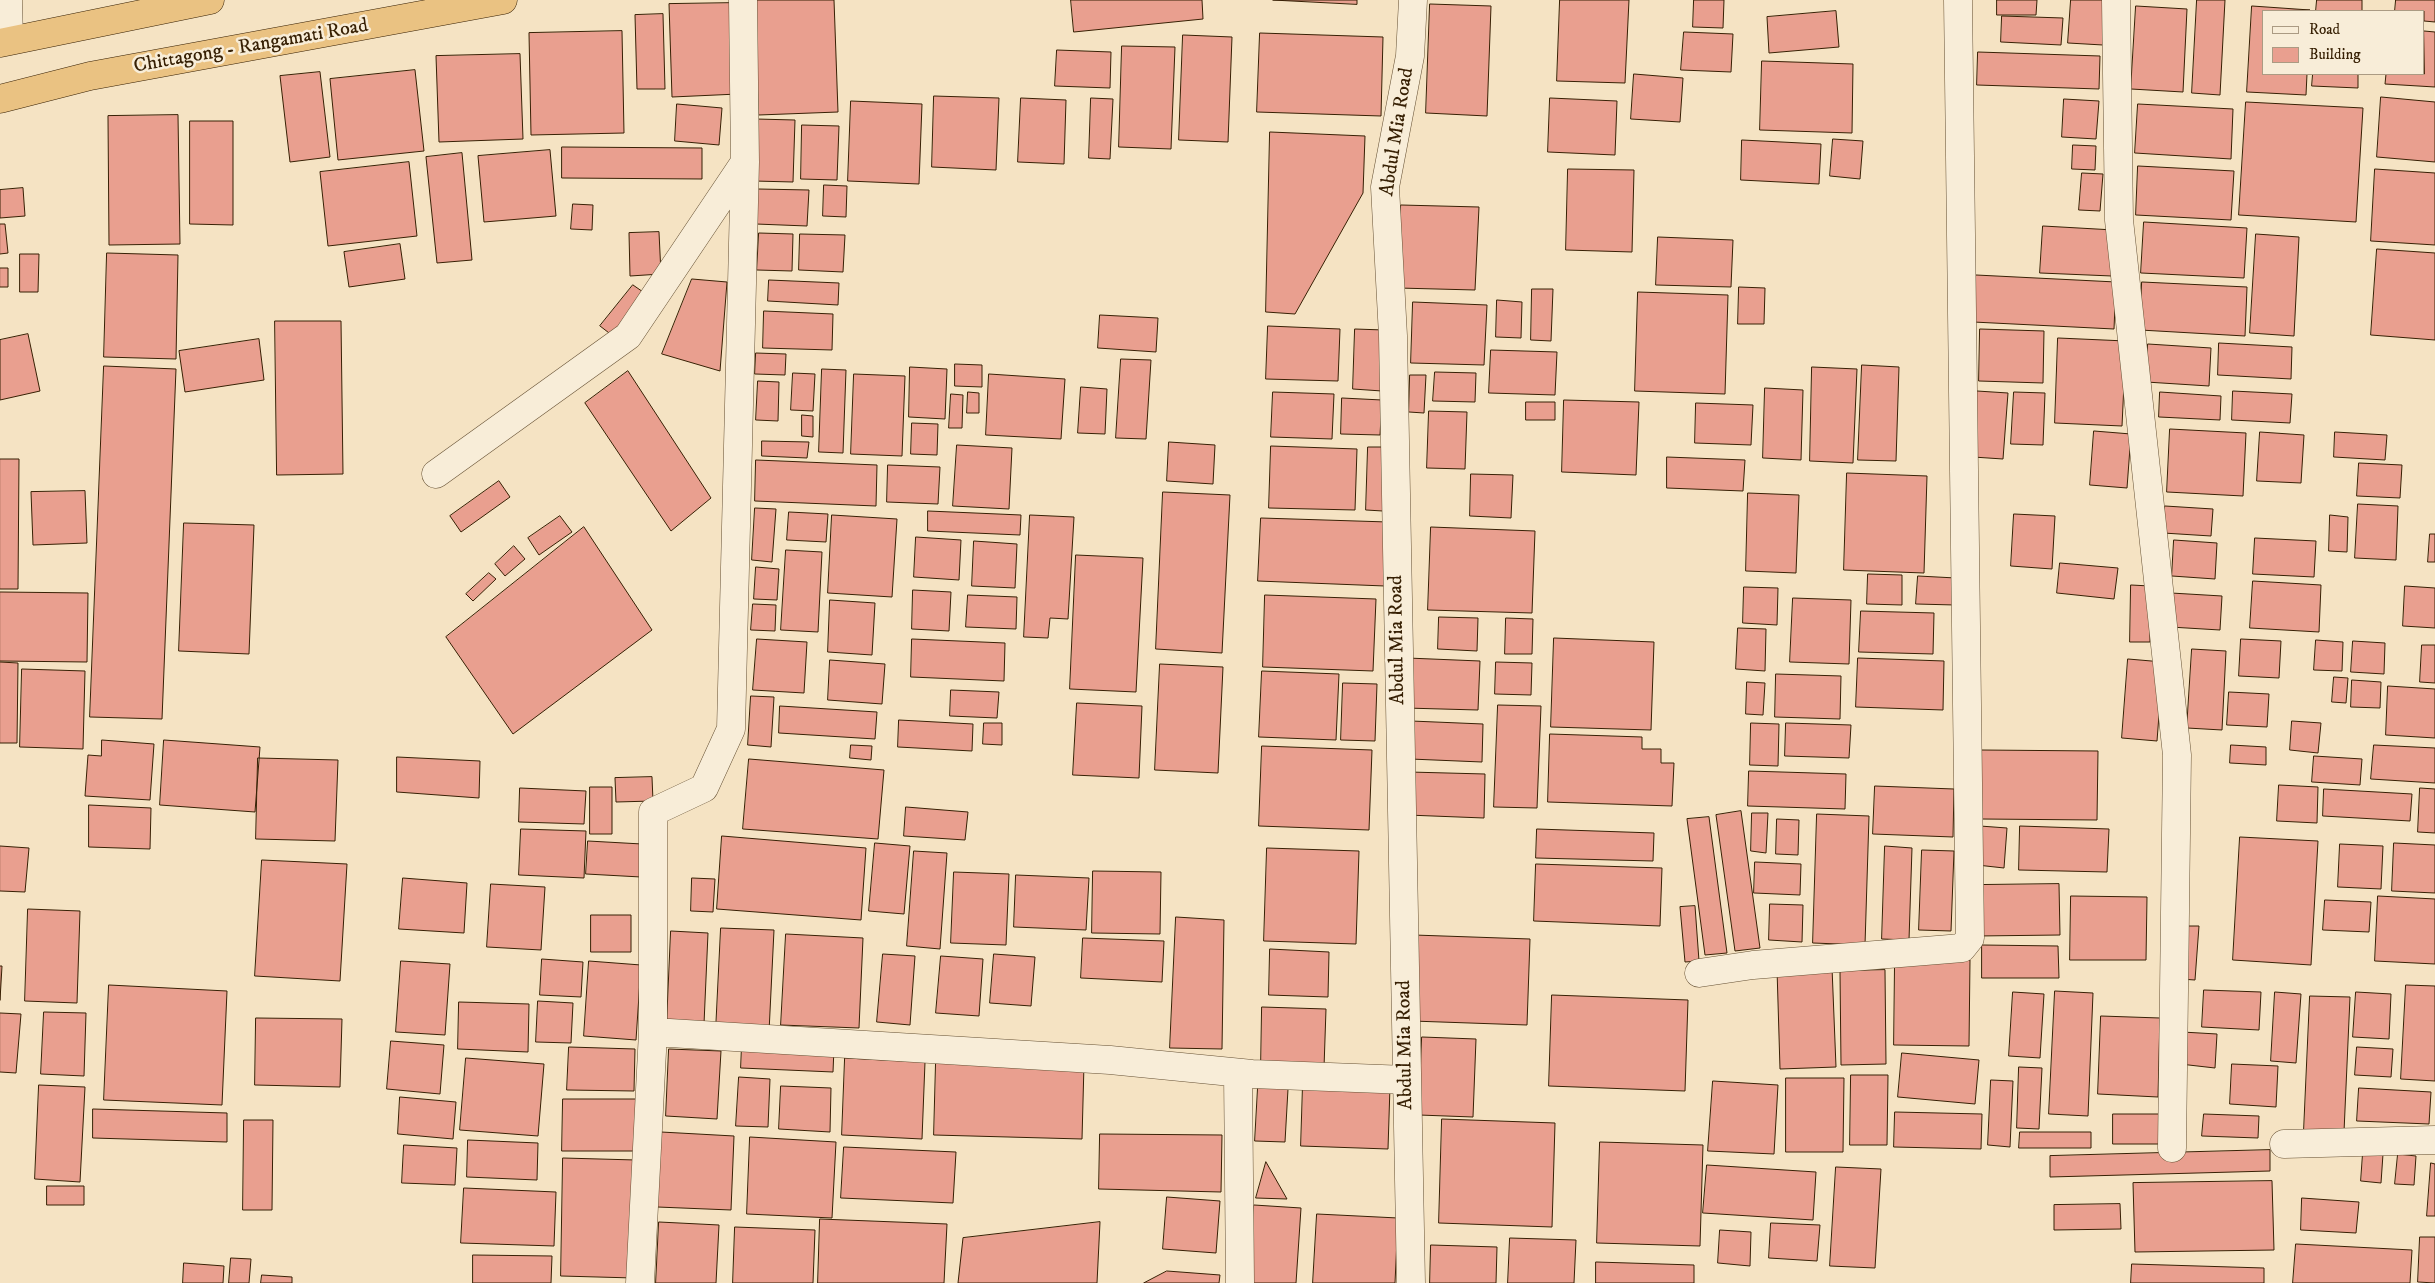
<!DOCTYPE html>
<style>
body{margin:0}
#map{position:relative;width:2435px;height:1283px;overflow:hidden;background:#f5e3c3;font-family:"IM FELL DW Pica",serif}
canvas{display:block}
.legend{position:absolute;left:2262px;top:10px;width:162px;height:65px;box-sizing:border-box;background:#f8edd8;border:1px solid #ab9b83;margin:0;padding:6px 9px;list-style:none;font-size:15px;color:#372004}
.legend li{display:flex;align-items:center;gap:10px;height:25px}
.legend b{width:25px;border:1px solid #ab9b83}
</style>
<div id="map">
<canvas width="2435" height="1283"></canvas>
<ul class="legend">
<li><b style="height:6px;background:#f8edd8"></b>Road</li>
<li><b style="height:14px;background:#e99f8f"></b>Building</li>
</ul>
</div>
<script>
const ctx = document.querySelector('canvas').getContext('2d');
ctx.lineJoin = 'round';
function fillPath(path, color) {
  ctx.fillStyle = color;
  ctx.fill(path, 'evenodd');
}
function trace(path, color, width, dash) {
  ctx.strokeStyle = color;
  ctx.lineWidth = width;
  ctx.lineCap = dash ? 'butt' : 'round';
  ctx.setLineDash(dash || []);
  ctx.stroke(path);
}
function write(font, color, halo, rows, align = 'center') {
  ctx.font = font + ' "IM FELL DW Pica",serif';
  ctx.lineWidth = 5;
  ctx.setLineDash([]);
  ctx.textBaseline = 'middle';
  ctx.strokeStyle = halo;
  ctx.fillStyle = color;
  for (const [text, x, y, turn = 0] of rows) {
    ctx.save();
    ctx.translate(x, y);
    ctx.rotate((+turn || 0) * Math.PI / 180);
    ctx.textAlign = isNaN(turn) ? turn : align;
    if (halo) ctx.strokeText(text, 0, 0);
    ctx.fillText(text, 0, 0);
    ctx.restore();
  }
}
const building = new Path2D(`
 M754,0H834L838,112L759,115Z
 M1071,0H1202L1203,19L1074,32Z
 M1273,0H1357V4Z
 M1560,0H1629L1625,83L1557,81Z
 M1694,0H1724L1723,28L1693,27Z
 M1997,0H2037L2036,15H1997Z
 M2071,0H2106L2103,45L2068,43Z
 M2197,0H2225L2220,95L2192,93Z
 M2317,0H2362V11H2316Z
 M2396,0H2435V22L2424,21V11H2395Z
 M735,3L738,94L672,97L669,4Z
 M1430,4L1491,6L1487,116L1426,113Z
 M2136,6L2187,9L2183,92L2131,89Z
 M2252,6L2310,10L2264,11V74H2307L2306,95L2247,92Z
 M1836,11L1839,47L1769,53L1767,17Z
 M663,14L665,89H637L635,15Z
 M2002,16L2063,18L2061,45L2001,42Z
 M622,31L624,133L531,135L529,33Z
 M2424,31L2435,32V87L2385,84L2386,74H2424Z
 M1684,32L1733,34L1731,72L1681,70Z
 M1260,33L1383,37L1381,116L1257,112Z
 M1183,35L1232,37L1228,142L1179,140Z
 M1122,46L1175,47L1171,149L1119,147Z
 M1057,50L1111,52L1110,88L1055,86Z
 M1978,52L2100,56L2099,89L1977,85Z
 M520,54L523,139L439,142L436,56Z
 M1762,61L1853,64L1852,133L1760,130Z
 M415,70L424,151L338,160L330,79Z
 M320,72L330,157L290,162L280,76Z
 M1634,74L1683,78L1680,122L1631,119Z
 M2313,74H2358V88L2312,86Z
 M934,96L999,98L996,170L932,167Z
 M2381,97L2435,102V162L2377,157Z
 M1021,98L1066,100L1064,164L1018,162Z
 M1091,98L1113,99L1110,159L1089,158Z
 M1550,98L1617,101L1615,155L1548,152Z
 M2064,99L2099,101L2096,139L2062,137Z
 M851,101L922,104L919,184L848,181Z
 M2246,102L2363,108L2356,222L2239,215Z
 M677,104L722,108L719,145L675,141Z
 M2138,104L2233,109L2231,159L2135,153Z
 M178,115L180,244L109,245L108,116Z
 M756,119L795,120L793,182L754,181Z
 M190,121H233V225L190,224Z
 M802,125L839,126L837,180L801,179Z
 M1270,132L1365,136L1363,193L1295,314L1266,312Z
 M1833,139L1863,141L1860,179L1830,176Z
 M1742,140L1821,144L1819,184L1741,180Z
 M2073,145L2096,146L2095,170L2072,169Z
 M562,147L702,148V179L562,178Z
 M550,150L556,216L484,222L478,156Z
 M462,153L472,260L437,263L426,157Z
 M409,162L417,236L328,246L320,172Z
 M2138,166L2234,171L2231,220L2136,215Z
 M1568,169L1634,170L1632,252L1566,250Z
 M2375,169L2435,173V245L2371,241Z
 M2082,173L2103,174L2100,211L2079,210Z
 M824,185L847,186L846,217L823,216Z
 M23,188L25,216L0,218V190Z
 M758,189L809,190L807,226L756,224Z
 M573,204L593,205L592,230L571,229Z
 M1401,205L1479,207L1475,290L1398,288Z
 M2144,222L2247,228L2244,278L2141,273Z
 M0,224H5L8,253L0,254Z
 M2043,226L2114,230L2112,276L2040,273Z
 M659,232L661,274L630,276L629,233Z
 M759,233L793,234L792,271L757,270Z
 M800,234L845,235L843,272L799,270Z
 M2256,234L2299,237L2294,336L2250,333Z
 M1658,237L1733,240L1731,287L1656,285Z
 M400,244L405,279L349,287L344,252Z
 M2377,249L2435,253V340L2371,335Z
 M107,253L178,255L176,359L104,357Z
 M20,254H39L38,292H20Z
 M0,268H8V287H0Z
 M1976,275L2116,282L2114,329L1973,322Z
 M692,279L727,282L720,371L662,354Z
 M769,280L839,283L838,305L768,301Z
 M2142,282L2247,287L2245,336L2140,330Z
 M633,285L646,294L613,336L600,326Z
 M1739,287L1765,288L1764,324H1738Z
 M1532,289H1553L1551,341L1531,340Z
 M1638,292L1728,295L1725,394L1635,391Z
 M1497,300L1522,302L1521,338L1496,337Z
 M1413,302L1487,305L1484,365L1411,363Z
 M764,311L833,314L832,350L763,348Z
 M1100,315L1158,318L1156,352L1098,348Z
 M275,321H341L343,474L277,475Z
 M1268,326L1340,329L1338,381L1266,379Z
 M1355,329L1384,330L1382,391L1353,389Z
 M1980,329L2044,331L2043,383L1979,381Z
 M28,334L40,391L0,400V340Z
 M2058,338L2126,341L2122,426L2055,423Z
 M259,339L264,380L185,392L179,351Z
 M2219,343L2292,347L2291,379L2218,375Z
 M2148,344L2211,348L2209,386L2146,382Z
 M1491,350L1557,352L1555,395L1489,393Z
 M756,353L786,354L785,375L755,374Z
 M1121,359L1151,360L1146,439L1116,438Z
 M955,364L982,365V387L955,386Z
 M1862,365L1899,367L1896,461L1858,460Z
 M104,366L176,369L162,719L90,717Z
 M910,367L947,369L945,419L909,417Z
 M1812,367L1857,369L1853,463L1810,461Z
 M822,369L846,370L843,453L819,452Z
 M628,371L711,498L671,531L585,403Z
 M1435,372L1476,373L1475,402L1433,401Z
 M793,373L815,374L813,411L791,410Z
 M854,374L905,376L902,456L851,454Z
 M989,374L1065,379L1061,439L986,435Z
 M1410,375H1426L1424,413L1409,412Z
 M758,381L779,382L778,421L756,420Z
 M1081,387L1107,389L1105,434L1078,433Z
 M1765,388L1803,390L1801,460L1763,458Z
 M1977,391L2008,393L2003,459L1973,457Z
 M2233,391L2292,394L2290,423L2232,420Z
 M968,392L979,393V413H967Z
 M1273,392L1334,394L1332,439L1271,437Z
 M2014,392L2045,393L2043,445L2011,444Z
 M2160,392L2221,396L2220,420L2159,417Z
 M951,394L963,395L962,428H949Z
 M1342,398L1382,400L1380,435L1341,434Z
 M1564,400L1639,402L1636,475L1562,472Z
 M1526,402H1555V420H1526Z
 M1696,403L1753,405L1751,445L1695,443Z
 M1429,411L1467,412L1465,469L1427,468Z
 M802,415L813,416V437L802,436Z
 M912,423L938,424L937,455L911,454Z
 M2170,429L2246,433L2243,496L2167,492Z
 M2094,431L2131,434L2127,488L2090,485Z
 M2260,432L2304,435L2301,483L2257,481Z
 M2335,432L2387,435L2385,460L2334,457Z
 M762,441L809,442L807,458L762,456Z
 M1169,442L1215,445L1213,484L1167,481Z
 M957,445L1012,448L1009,509L953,506Z
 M1271,446L1357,449L1355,510L1269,508Z
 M1368,447H1385L1383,511L1366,510Z
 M1667,457L1745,460L1743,491L1667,488Z
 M0,459H19L18,589H0Z
 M756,460L877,465L876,506L755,501Z
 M2359,463L2402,465L2400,498L2357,496Z
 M888,465L940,467L938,504L887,502Z
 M1847,473L1927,476L1924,573L1844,570Z
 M1471,474L1513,475L1511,518L1470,516Z
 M499,481L510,497L461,532L450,516Z
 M85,491L87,543L33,545L31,492Z
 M1163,492L1230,495L1222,653L1156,649Z
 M1748,493L1799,495L1796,573L1746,571Z
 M2358,504L2398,506L2396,560L2355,558Z
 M2165,506L2213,509L2211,536L2163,533Z
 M755,508L776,509L772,562L752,560Z
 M928,511L1021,515L1020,535L928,531Z
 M789,512L828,514L826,542L787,540Z
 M2014,514L2055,516L2052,569L2011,566Z
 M832,515L897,519L892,597L828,593Z
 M1030,515L1074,517L1068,619L1050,618L1048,638L1024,637Z
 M2330,515L2348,517L2347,552L2329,551Z
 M560,516L572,532L539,555L528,538Z
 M1261,518L1388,522L1385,586L1258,581Z
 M184,523L254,525L249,654L179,651Z
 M584,527L652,630L513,734L446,637Z
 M1431,527L1535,531L1532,613L1428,610Z
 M2430,534H2435V562H2428Z
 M916,537L961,540L959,580L914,577Z
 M2255,538L2316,541L2314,577L2253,574Z
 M2174,540L2217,543L2215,579L2172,576Z
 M974,541L1017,544L1015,588L972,586Z
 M514,546L525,559L505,576L495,564Z
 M786,550L822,552L818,632L781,630Z
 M1076,555L1143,558L1136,692L1070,689Z
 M2060,563L2118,568L2114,599L2057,593Z
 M756,567L779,569L777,600L754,599Z
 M489,573L496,579L473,601L466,594Z
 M1868,574L1902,575V605L1867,604Z
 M1918,576L1956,578L1955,605L1916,604Z
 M2253,581L2321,585L2319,632L2250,628Z
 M2131,585L2150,586V642H2130Z
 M2405,586L2435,588V628L2403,626Z
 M1744,587L1778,588L1777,625L1743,623Z
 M913,590L951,592L949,631L912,629Z
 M0,592L88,593L87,662L0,661Z
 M2171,593L2222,596L2220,630L2170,627Z
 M968,595L1017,597L1016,629L966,627Z
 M1265,595L1376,599L1373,671L1263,667Z
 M1793,598L1851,600L1849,664L1790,662Z
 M830,600L875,603L872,655L828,652Z
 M753,604L776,605L775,631L751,630Z
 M1861,611L1934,613L1933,654L1859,652Z
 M1439,617L1478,618L1477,651L1438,649Z
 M1506,618L1533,619L1532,654H1505Z
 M1738,628L1766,629L1765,671L1736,669Z
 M1554,638L1654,642L1651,730L1551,727Z
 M757,639L807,642L804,693L753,690Z
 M912,639L1005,643L1004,681L911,677Z
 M2241,639L2281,641L2279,678L2239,676Z
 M2316,640L2343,642L2342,671L2314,670Z
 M2353,641L2385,643L2384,674L2351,672Z
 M2422,645H2435V683L2420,682Z
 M2192,649L2226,651L2222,730L2187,728Z
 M1407,658L1480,661L1478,710L1405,708Z
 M1858,658L1944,661L1943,710L1856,707Z
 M2128,659L2163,662L2157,741L2122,738Z
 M830,660L885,664L882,704L828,700Z
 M0,662L18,663L17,743H0Z
 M1496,662L1532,663L1531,695L1495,694Z
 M1160,664L1223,667L1218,773L1155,770Z
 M22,669L85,671L83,749L20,747Z
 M1262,671L1339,674L1336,740L1259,737Z
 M1776,674L1841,676L1840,719L1775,717Z
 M2334,677L2348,678L2346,703L2332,702Z
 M2352,680L2381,682L2380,708L2351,707Z
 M1747,682L1765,683L1763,715L1746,714Z
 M1343,683L1377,684L1375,741L1341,740Z
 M2388,686L2435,689V738L2386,735Z
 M951,690L999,692L997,718L950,716Z
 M2229,692L2269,694L2267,727L2227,725Z
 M751,696L774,697L771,747L748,745Z
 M1077,703L1142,706L1139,778L1073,775Z
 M1498,705L1541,706L1537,808L1494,807Z
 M780,706L877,712L875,739L779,733Z
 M899,720L973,724L972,751L898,747Z
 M1411,721L1483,724L1482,762L1410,759Z
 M2292,721L2321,723L2318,753L2290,750Z
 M984,723H1002V745L983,744Z
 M1751,723L1779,724L1778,766L1750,765Z
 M1786,723L1851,725L1849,758L1785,756Z
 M1550,734L1642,737V749H1661V763H1674L1672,806L1548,802Z
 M102,740L154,744L150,800L85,796L88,755L101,756Z
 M164,740L260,747L255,812L160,805Z
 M851,745L872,746L871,760L850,758Z
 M2231,745L2266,747V765L2230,763Z
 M2374,745L2435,748V783L2371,779Z
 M1262,746L1372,750L1369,830L1259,826Z
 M1980,750L2098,751L2097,820L1980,819Z
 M2314,756L2362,759L2360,785L2312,782Z
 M397,757L480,761L479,798L397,792Z
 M258,758L338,760L335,841L256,839Z
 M749,759L884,770L878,839L743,829Z
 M1749,771L1846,774L1845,809L1748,806Z
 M1409,772L1485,774L1484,818L1407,815Z
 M652,777L653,801L616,802L615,778Z
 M2279,785L2318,787L2317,823L2277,821Z
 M1875,786L1954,789L1953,837L1873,834Z
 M590,787H612V834H590Z
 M520,788L586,791L584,824L519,822Z
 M2420,788L2435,789V833L2418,832Z
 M2324,789L2412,794L2410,821L2323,816Z
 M89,805L151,808L150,849L89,847Z
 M906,807L968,812L965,840L904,836Z
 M1741,811L1760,948L1735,951L1716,815Z
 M1752,813H1768L1766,853L1751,851Z
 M1817,814L1869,816L1865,945L1813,943Z
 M1709,817L1727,953L1705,955L1687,819Z
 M1777,819L1799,820L1798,855L1776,854Z
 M1980,826L2007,828L2004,868L1977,865Z
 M2020,826L2109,829L2107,872L2019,870Z
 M521,829L586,831L584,878L519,875Z
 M1537,829L1654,833L1653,861L1536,858Z
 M722,836L866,848L861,920L717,909Z
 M2240,837L2318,841L2311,965L2233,960Z
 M588,841L642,844L641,877L586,874Z
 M875,843L910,846L904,914L869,911Z
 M2394,843L2435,845V893L2392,891Z
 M2340,844L2383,846L2381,889L2338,887Z
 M0,846L29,848L25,892L0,891Z
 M1885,846L1912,848L1909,940L1882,939Z
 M1267,848L1359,851L1356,944L1264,941Z
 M1922,850L1954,851L1951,931L1919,930Z
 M914,851L947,853L940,949L907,946Z
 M262,860L347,864L340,981L255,976Z
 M1755,862L1801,864L1800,895L1754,893Z
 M1536,864L1662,868L1660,926L1534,921Z
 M1093,871L1161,872L1160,934L1092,933Z
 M954,872L1009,874L1006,945L951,943Z
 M1016,875L1089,878L1086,930L1014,927Z
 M403,878L467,883L464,933L399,929Z
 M692,878L715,879L713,912L691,911Z
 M491,884L545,887L541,950L487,947Z
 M2059,884L2060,935L1977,936V885Z
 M2071,896L2147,897L2146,960H2070Z
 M2378,896L2435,899V964L2375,961Z
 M2325,900L2371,902L2369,932L2323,930Z
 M1770,904L1803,905L1802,942L1769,940Z
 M1695,906L1699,961L1685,962L1680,907Z
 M28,909L80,911L77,1003L25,1001Z
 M591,915H631V952H591Z
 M1176,917L1224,920L1222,1049L1170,1048Z
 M2183,926H2199L2195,980L2180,979Z
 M721,928L774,930L769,1032L716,1030Z
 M671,931L708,933L704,1024L667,1022Z
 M786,934L863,938L859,1028L781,1025Z
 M1414,935L1530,939L1527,1025L1412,1021Z
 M1083,938L1164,941L1162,982L1081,978Z
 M1982,945L2058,946L2059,978H1982Z
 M1270,949L1329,952L1328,997L1269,995Z
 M883,954L915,956L910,1025L877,1022Z
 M994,954L1035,957L1031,1006L990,1003Z
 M941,956L983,959L979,1016L936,1013Z
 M542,959L583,962L581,997L540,995Z
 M1895,959L1970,960L1969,1046L1894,1045Z
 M401,961L450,964L445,1035L396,1032Z
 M589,961L641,965L636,1040L584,1036Z
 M0,966H2L0,1000Z
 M1832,967L1836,1067L1780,1069L1777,969Z
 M1885,970L1886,1064L1841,1065L1840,971Z
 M109,985L227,991L222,1105L104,1100Z
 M2406,985L2435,986V1081L2401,1079Z
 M2204,990L2261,992L2259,1030L2202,1027Z
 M2055,991L2093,993L2088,1116L2049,1114Z
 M2013,992L2044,994L2040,1058L2009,1056Z
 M2275,992L2301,994L2296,1063L2271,1061Z
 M2356,992L2391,994L2389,1039L2353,1037Z
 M1552,995L1688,1000L1685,1091L1549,1086Z
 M2310,996L2350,997L2344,1132L2304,1130Z
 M538,1001L573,1003L571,1043L536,1042Z
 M459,1002L529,1004L528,1052L458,1049Z
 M1262,1007L1326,1009L1324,1068L1261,1066Z
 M44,1012L86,1013L84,1076L41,1074Z
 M0,1013L21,1014L16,1073L0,1072Z
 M2101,1016L2160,1018L2158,1097L2098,1094Z
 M256,1018L342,1019L340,1087L255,1085Z
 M2182,1032L2217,1034L2215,1068L2180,1064Z
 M1422,1037L1476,1039L1473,1117L1419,1115Z
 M391,1041L444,1045L440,1094L387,1089Z
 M742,1044L834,1048L833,1072L741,1068Z
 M569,1047L635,1049L634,1091L567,1090Z
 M2357,1047L2393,1049L2391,1077L2355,1075Z
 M669,1049L721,1051L717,1119L666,1116Z
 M1902,1053L1979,1060L1975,1104L1898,1097Z
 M466,1058L544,1064L538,1136L460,1130Z
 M845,1058L925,1062L922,1139L842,1135Z
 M936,1061L1084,1064L1082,1139L934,1135Z
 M2232,1064L2278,1066L2276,1107L2230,1104Z
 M2019,1067L2042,1068L2039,1129L2017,1128Z
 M1851,1075H1888L1887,1145H1850Z
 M739,1077L770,1079L768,1127L736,1126Z
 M1786,1078H1844L1843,1152H1786Z
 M1991,1080L2013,1081L2010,1147L1988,1145Z
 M1713,1081L1778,1085L1774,1154L1708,1151Z
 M1303,1083L1390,1086L1388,1149L1301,1146Z
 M39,1085L85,1087L80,1182L35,1179Z
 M781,1086L831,1088L830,1132L779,1129Z
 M1258,1087L1288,1089L1285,1142L1255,1141Z
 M2359,1088L2431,1092L2429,1124L2357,1121Z
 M400,1097L456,1102L453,1139L398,1134Z
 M563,1099H637L636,1151H562Z
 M93,1109L227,1113V1142L93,1138Z
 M1895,1112L1982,1114L1981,1149L1894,1147Z
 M2113,1114H2165V1144H2113Z
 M2204,1114L2259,1116L2258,1138L2202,1136Z
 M1442,1119L1555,1123L1552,1227L1439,1223Z
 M244,1120H273L272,1210H243Z
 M661,1132L734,1136L731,1210L657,1207Z
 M2020,1132H2091V1148H2019Z
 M1100,1134L1222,1135L1221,1192L1099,1189Z
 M750,1137L836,1142L832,1218L747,1214Z
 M468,1140L538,1143L537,1180L467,1177Z
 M1600,1142L1703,1145L1700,1246L1597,1243Z
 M404,1145L457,1148L455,1185L402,1183Z
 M844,1147L956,1152L953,1203L841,1198Z
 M2270,1150V1171L2050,1177V1156Z
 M2363,1153L2383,1154L2381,1183L2361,1181Z
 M2398,1154L2416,1156L2414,1185L2395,1184Z
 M563,1158L636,1160L634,1278L561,1276Z
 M1266,1162L1287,1199L1256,1198Z
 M2431,1163L2435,1164V1216H2427Z
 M1707,1165L1816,1172L1813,1220L1703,1213Z
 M1836,1167L1881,1169L1875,1268L1830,1266Z
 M2272,1181L2274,1250L2135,1252L2133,1183Z
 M47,1186H84V1205H47Z
 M464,1188L556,1192L554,1246L461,1243Z
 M1167,1197L1220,1201L1216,1253L1163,1249Z
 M2302,1198L2359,1202L2356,1233L2301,1230Z
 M2120,1204L2121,1229L2054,1230V1205Z
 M1254,1205L1301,1208L1296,1283H1248Z
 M1317,1214L1398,1218L1395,1283H1313Z
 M820,1219L947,1224L944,1283H818Z
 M659,1222L719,1225L716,1283H656Z
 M1100,1222L1097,1283H958L963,1238Z
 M1771,1223L1820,1225L1817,1261L1769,1258Z
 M735,1227L815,1230L813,1283H733Z
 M1720,1230L1751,1232L1750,1266L1718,1263Z
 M2420,1237H2435V1283L2418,1282Z
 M1510,1238L1576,1240L1574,1283H1508Z
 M2296,1244L2412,1250L2410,1283H2293Z
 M1431,1245L1497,1247L1496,1283H1430Z
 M473,1255L552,1256L551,1283H473Z
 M231,1258L251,1259L249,1283H229Z
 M1596,1262L1694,1265V1283H1596Z
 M184,1263L224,1266L223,1283H183Z
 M2132,1264L2264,1268V1283H2131Z
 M1167,1271L1220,1275L1219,1283H1144Z
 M262,1275L292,1277V1283H261Z`);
fillPath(building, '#e99f8f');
trace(building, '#372004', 1);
const minor = new Path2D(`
 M8,0L9,40
 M2116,0L2119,220L2177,755L2172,1148
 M436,474L628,336L745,162L743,0
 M1699,973L1753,965L1962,948L1970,938L1958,0
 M653,1032L1110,1060L1252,1074L1407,1080
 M1238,1073L1240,1283
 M2284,1144L2435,1140
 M640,1283L653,1032V812L704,788L731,729L745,162
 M1411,1283L1393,336L1385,187L1410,56L1413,0`);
const trunk = new Path2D(`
 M0,43L210,0
 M0,99L90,76L503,0`);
trace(minor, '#665134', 29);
trace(trunk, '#372004', 29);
trace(minor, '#f8edd8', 28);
trace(trunk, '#eac282', 28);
write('20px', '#372004', '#f8edd8', [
 ["Chittagong - Rangamati Road",251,47,-10],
 ["Abdul Mia Road",1398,132,-81],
 ["Abdul Mia Road",1398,640,-91],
 ["Abdul Mia Road",1406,1045,-91]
]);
</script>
